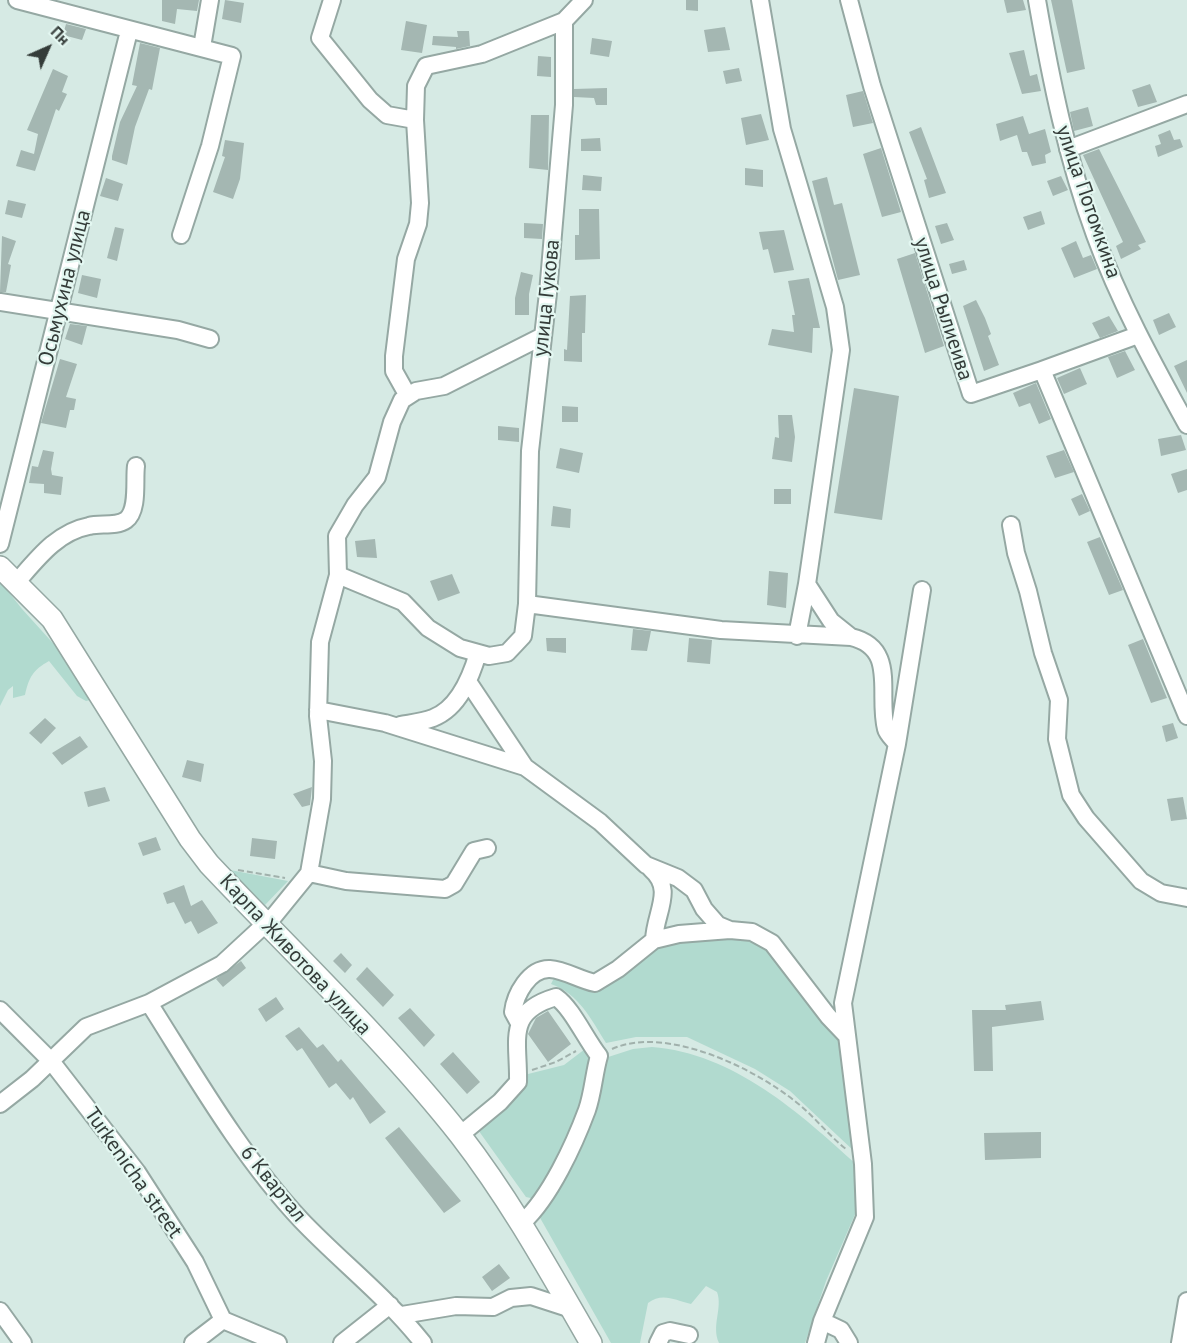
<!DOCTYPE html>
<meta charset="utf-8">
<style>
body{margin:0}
#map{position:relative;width:1187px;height:1343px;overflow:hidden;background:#d6eae4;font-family:"PT Sans",sans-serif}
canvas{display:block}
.north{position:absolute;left:18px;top:18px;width:60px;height:60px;-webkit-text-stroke:4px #e3f7f1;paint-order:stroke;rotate:45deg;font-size:16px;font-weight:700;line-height:24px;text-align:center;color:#343c39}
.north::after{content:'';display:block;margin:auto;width:21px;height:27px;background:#343c39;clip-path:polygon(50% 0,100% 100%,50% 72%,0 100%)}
</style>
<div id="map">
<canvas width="1187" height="1343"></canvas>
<div class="north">Пн</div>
</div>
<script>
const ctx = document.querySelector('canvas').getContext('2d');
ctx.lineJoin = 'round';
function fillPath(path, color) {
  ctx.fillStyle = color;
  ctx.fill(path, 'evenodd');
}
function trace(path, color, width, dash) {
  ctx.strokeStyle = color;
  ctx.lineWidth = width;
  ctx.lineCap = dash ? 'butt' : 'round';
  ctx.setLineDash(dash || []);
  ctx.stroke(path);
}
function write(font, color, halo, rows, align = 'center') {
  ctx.font = font + ' "PT Sans",sans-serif';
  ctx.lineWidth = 4.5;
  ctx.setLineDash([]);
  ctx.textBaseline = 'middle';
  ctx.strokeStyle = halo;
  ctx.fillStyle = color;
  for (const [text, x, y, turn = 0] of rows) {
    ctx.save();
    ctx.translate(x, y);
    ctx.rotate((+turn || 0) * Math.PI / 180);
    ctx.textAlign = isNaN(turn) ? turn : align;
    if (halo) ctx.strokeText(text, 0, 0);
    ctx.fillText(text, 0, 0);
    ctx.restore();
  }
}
fillPath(new Path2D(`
 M0,581L22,609L61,652L91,700L86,701L77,696L49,661C33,670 29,677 25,695L13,698V686L8,690L0,706Z
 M230,870L288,881L265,905Z
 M749,936L768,948L838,1037L855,1152L790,1091L755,1069L687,1037H636L606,1043C591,1019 579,994 551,984L554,978L594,990L608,986L628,972L657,945Z
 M652,1047C733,1053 800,1113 857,1165L860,1203L826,1281L805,1343H719C711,1326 723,1308 717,1292L706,1286L691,1304C675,1300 662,1292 648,1303L640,1343H611L539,1216L602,1059L633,1049Z
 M585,1049L593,1055L584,1107L552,1175L535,1199L526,1197L476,1127L524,1075L564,1065Z`), '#b1dacf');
fillPath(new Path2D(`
 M162,0H199L197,11L177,9L175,24L162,21Z
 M225,0L244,3L241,23L222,19Z
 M686,0H698V11L686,10Z
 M1004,0H1023L1026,10L1007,13Z
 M1051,0H1072L1085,69L1067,73Z
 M406,21L427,25L422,53L401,50Z
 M66,24L86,29L82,40L63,35Z
 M725,27L730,50L708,52L704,30Z
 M457,31H469L470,46L456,49V47L432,45L433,36L458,37Z
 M592,38L612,41L609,57L590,54Z
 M140,43L160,48L152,90L149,89L135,127L127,165L112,160V156L120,122L137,86L132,85Z
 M1024,50L1030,76L1037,74L1041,91L1022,94L1009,53Z
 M538,56L551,57V77L537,76Z
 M739,68L742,81L726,84L723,71Z
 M53,69L68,76L62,92L67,94L59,111L56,109L35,171L16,166L21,150L34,154L38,134L27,130Z
 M1150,84L1157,102L1138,107L1132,90Z
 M607,88V105H596L594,98L574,97V89Z
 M863,91L873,123L853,127L846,95Z
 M1088,107L1093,126L1074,131L1070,112Z
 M761,114L769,140L746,145L741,118Z
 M531,115H549L548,170L529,168Z
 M1023,116L1029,134L1045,129L1051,152L1045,155L1046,163L1032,166L1027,152H1022L1017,135L1000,141L996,124Z
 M921,127L946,193L929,198L924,180L927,179L909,132Z
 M1170,130L1174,140L1180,139L1183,147L1158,157L1155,146L1161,144L1158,135Z
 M600,138L601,151H581V139Z
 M225,140L244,143L240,179L233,199L213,192L225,157L222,156Z
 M881,148L901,212L882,217L863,154Z
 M1099,149L1146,242L1138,245L1141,249L1121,259L1116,246L1123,242L1083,155Z
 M745,168L763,170V187L745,185Z
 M583,175L602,177L601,191L582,190Z
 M1061,176L1068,190L1053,196L1047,181Z
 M827,177L834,205L842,203L860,275L838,280L812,181Z
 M106,178L123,184L118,201L100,196Z
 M8,200L26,204L22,218L5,214Z
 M579,209H599L600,259L575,260V235H579Z
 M1041,211L1045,224L1028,230L1023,217Z
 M524,223L543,224L542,239L524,238Z
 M947,223L954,240L941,244L935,226Z
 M115,227L124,229L117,261L107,258Z
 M784,230L794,270L774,273L768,249L763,250L759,232Z
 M2,236L16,241L8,264L11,265L6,292H0Z
 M1076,241L1083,258L1091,255L1097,269L1074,278L1061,248Z
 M915,253L944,346L925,353L897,259Z
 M964,260L967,270L952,274L949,264Z
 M521,272L533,275L529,294V315H515V298Z
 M82,275L101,279L97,298L78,293Z
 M809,278L820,328H813L812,353L768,345L772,329L794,332L792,315H795L788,281Z
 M586,295L585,333H582V362L564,361V349L567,350L570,296Z
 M976,300L985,318L991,334L988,336L999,365L984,371L963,306Z
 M1169,313L1176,327L1159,335L1153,320Z
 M1109,316L1118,331L1100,338L1092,323Z
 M70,324L87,326L82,345L65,339Z
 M1125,351L1135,370L1117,378L1108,357Z
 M60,359L77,364L66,397L76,399L74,410H70L66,428L41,423Z
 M1187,360V393L1174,366Z
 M1080,368L1087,384L1064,394L1057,378Z
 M1036,383L1051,419L1039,424L1030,403L1019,407L1013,393Z
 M854,388L899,396L882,520L834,513Z
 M562,406L578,407V422H562Z
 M778,415H792L795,437L792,462L772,459L775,437L779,438Z
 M498,426L519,428V442L498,440Z
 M1181,435L1186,450L1161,456L1158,439Z
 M560,448L583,453L579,473L556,468Z
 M43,450L54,452L51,469L52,475L63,477L61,495L44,493V484L29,483L32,466L38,467Z
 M1064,450L1074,472L1055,478L1046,456Z
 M1187,469V490L1178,493L1171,474Z
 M774,489H791V504H774Z
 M1082,494L1090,511L1079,516L1071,499Z
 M553,506L571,509L570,528L551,526Z
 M1100,537L1123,590L1109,595L1087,542Z
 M375,539L377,558L357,557L355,541Z
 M769,571L788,573L786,608L767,605Z
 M452,574L460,593L438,601L430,581Z
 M633,629L651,631L647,651L631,650Z
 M546,638H566V653L547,651Z
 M689,638L712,640L710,664L687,662Z
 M1143,639L1167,698L1151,703L1128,645Z
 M45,718L56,728L41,744L29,733Z
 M1173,723L1178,738L1166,742L1162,726Z
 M80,736L88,747L62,765L52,753Z
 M187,760L204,764L201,782L182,777Z
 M105,787L110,801L88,807L84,792Z
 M312,787L310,805L302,807L293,794Z
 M1183,797L1187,819L1171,821L1167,799Z
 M156,837L161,850L143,856L138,843Z
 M252,838L277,841L275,859L250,856Z
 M184,885L191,906L202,900L218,923L198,934L191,921L185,924L174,902L167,904L163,893Z
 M341,953L352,965L345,973L333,961Z
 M241,961L246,968L223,987L216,979Z
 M367,967L394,995L383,1007L356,979Z
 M276,997L284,1009L266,1022L258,1009Z
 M1041,1001L1044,1020L992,1027L993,1071H974L972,1010H1006L1005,1005Z
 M410,1008L435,1035L424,1047L398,1018Z
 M548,1011L571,1044L548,1062L528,1034L536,1018Z
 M299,1027L317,1048L323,1044L338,1062L341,1059L386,1112L370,1124L353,1097L350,1100L336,1083L329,1088L302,1048L297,1051L285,1036Z
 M453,1052L480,1082L467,1094L440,1064Z
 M399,1127L461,1201L444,1213L385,1138Z
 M1041,1132V1158L985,1160L984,1133Z
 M499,1264L510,1278L492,1291L482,1277Z`), '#a4b7b2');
const minor = new Path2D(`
 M17,0L232,56L210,146L181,235
 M332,0L320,38L370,100L387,115L415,120L416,86L426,66L482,54L564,21
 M849,0L872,86L971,394L1042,370L1187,716
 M1037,0C1051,80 1067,159 1095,235C1119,301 1153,363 1187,425
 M202,47L210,0
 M1068,149L1187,104
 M0,302L178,330L210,339
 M1042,370L1138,335
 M408,396L394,371V356L406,259L418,224L420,203L415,120
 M1011,525L1016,553L1028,591L1043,653L1059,700L1057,739L1071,795L1086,818L1141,881L1161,893L1187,898
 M0,544L129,31
 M338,575L403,602L428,628L460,648L489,656L507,653L523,636L527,604L530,451L548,293L564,105V21L584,0
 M16,583C37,559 57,532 89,526C100,523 116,527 126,520C139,510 134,480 136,466
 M527,604L721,630L851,637L831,621L807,584L841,350L835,307L782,129L760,0
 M797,636L807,584
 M851,637C898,648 877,694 886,729C887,734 894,740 897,744
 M469,683L525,767
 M318,710L385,723L525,767L600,822L646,865L678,878L694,890L704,909L718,925L730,930L752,932L772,943L828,1016L847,1036
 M400,725C411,723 423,722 433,718C459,708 471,677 478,653
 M309,873L346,881L445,889L454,884L474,851L487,848
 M654,940L679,934L730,930
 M149,1003C196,1077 241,1156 301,1220C341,1262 387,1297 423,1343
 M0,1010L51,1061L137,1172L195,1262L223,1320L193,1343
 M519,1023L513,1012C515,995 529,968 550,969C565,970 580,980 595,983L618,969L654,940C655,912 675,890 651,869
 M0,1104L32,1079L86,1027L149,1003L222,964L274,916L309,873L322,799L323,761L318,716L320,642L338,575L337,536L355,505L377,477L392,422L402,400L416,391L444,386L543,336
 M460,1135L500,1102L518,1082C519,1040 505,1012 556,997C572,1008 585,1038 599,1056C594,1073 593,1093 587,1110C574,1145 550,1197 523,1222
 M0,1311L23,1343
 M402,1315L456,1306L493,1307L511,1298L531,1296L571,1309
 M223,1320L278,1343
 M822,1321L841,1330L849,1343
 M342,1343L390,1305
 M658,1343L663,1333L670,1331L689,1335
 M816,1343L822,1321L865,1217L863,1164L843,1003L897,744L922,590
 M1180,1343L1187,1301`);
const major = new Path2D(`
 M0,567L52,619L190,839L209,864C293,953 385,1040 460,1135C511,1201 550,1272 591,1343`);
trace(minor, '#95a8a3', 20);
trace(major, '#95a8a3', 24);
trace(new Path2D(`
 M238,870L285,878
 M612,1049C666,1025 754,1068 796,1102C814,1116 828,1135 846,1149
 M532,1070L556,1062L576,1051`), '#a1b1ac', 2, [6, 3]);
trace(minor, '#fff', 16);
trace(major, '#fff', 21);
write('21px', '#343c39', '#e3f7f1', [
 ["улица Потомкина",1088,202,71],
 ["Осьмухина улица",65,288,-76],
 ["улица Гукова",547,298,-84],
 ["улица Рылиеива",943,309,72],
 ["Карпа Животова улица",295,955,47],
 ["Turkenicha street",133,1173,55],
 ["6 Квартал",273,1184,51]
]);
</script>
